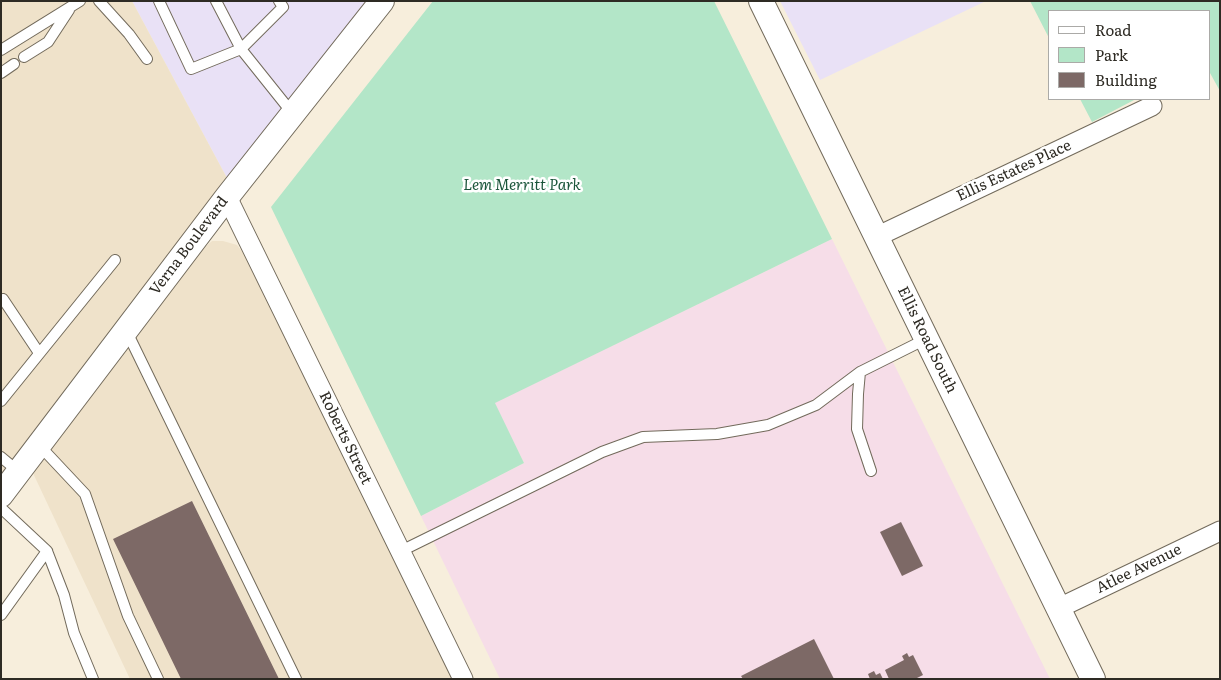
<!DOCTYPE html>
<style>
body{margin:0}
#map{position:relative;width:1221px;height:680px;overflow:hidden;background:#f7eedc;font-family:Literata,serif}
canvas{display:block}
.frame{position:absolute;inset:0;border:2px solid #2e2b24;pointer-events:none}
.legend{position:absolute;left:1048px;top:10px;width:162px;height:90px;box-sizing:border-box;background:#fff;border:1px solid #abaaa7;margin:0;padding:6px 9px;list-style:none;font-size:15px;color:#2e2b24}
.legend li{display:flex;align-items:center;gap:10px;height:25px}
.legend b{width:25px;border:1px solid #abaaa7}
</style>
<div id="map">
<canvas width="1221" height="680"></canvas>
<div class="frame"></div>
<ul class="legend">
<li><b style="height:6px;background:#fff"></b>Road</li>
<li><b style="height:14px;background:#b3e6c8"></b>Park</li>
<li><b style="height:14px;background:#7d6966"></b>Building</li>
</ul>
</div>
<script>
const ctx = document.querySelector('canvas').getContext('2d');
ctx.lineJoin = 'round';
function fillPath(path, color) {
  ctx.fillStyle = color;
  ctx.fill(path, 'evenodd');
}
function trace(path, color, width, dash) {
  ctx.strokeStyle = color;
  ctx.lineWidth = width;
  ctx.lineCap = dash ? 'butt' : 'round';
  ctx.setLineDash(dash || []);
  ctx.stroke(path);
}
function write(font, color, halo, rows, align = 'center') {
  ctx.font = font + ' Literata,serif';
  ctx.lineWidth = 5;
  ctx.setLineDash([]);
  ctx.textBaseline = 'middle';
  ctx.strokeStyle = halo;
  ctx.fillStyle = color;
  for (const [text, x, y, turn = 0] of rows) {
    ctx.save();
    ctx.translate(x, y);
    ctx.rotate((+turn || 0) * Math.PI / 180);
    ctx.textAlign = isNaN(turn) ? turn : align;
    if (halo) ctx.strokeText(text, 0, 0);
    ctx.fillText(text, 0, 0);
    ctx.restore();
  }
}
fillPath(new Path2D(`
 M132,1H368L228,180Z
 M780,1H986L820,80Z`), '#e9e1f6');
fillPath(new Path2D(`
 M1,1H132L228,180L1,482Z
 M212,241H223L237,245L244,254L456,679H130L32,471L202,250Z`), '#efe2ca');
fillPath(new Path2D(`
 M832,239L1050,679H500L421,516L524,463L494,403Z`), '#f6dde8');
fillPath(new Path2D(`
 M433,1H714L832,239L495,403L524,463L421,516L271,207Z
 M1030,1H1220V91L1210,73V11H1050V40Z
 M1080,99H1136L1092,122Z`), '#b3e6c8');
fillPath(new Path2D(`
 M192,501L279,679H181L113,539Z
 M901,522L923,566L902,576L880,532Z
 M814,639L834,679H743L741,676Z
 M907,653L909,657L913,655L923,675L915,679H889L885,670L904,660L902,656Z
 M874,671L876,675L880,673L883,679H870L868,674Z`), '#7d6966');
const service = new Path2D(`
 M99,1L129,34L147,59
 M159,1L191,69L241,49L216,1
 M279,1L283,7L241,49L293,114
 M1,50L80,1
 M24,57L48,42L69,10
 M1,73L14,64
 M3,299L39,353
 M126,330L296,679
 M860,372L858,394L857,429L871,471
 M1,401L115,260
 M39,445L85,494L128,616L158,679
 M1,457L19,472
 M1,508L47,551L1,615
 M47,551L64,595L74,633L93,679
 M401,551L602,452L643,437L717,434L768,425L816,405L860,372L926,339`);
const minor = new Path2D(`
 M227,197L463,679
 M876,237L1152,106
 M1059,608L1220,531`);
const tertiary = new Path2D(`
 M761,1L1093,679
 M1,495L227,197L382,1`);
trace(service, '#726a5b', 12);
trace(minor, '#726a5b', 21);
trace(tertiary, '#726a5b', 26);
trace(service, '#fff', 10);
trace(minor, '#fff', 19);
trace(tertiary, '#fff', 24);
write('15px', '#2e2b24', '#fff', [
 ["Ellis Estates Place",1014,171,-25],
 ["Verna Boulevard",189,246,-53],
 ["Ellis Road South",927,340,64],
 ["Roberts Street",345,438,64],
 ["Atlee Avenue",1139,569,-26]
]);
write('italic 15px', '#1a553a', '#fff', [
 ["Lem Merritt Park",522,186]
]);
</script>
